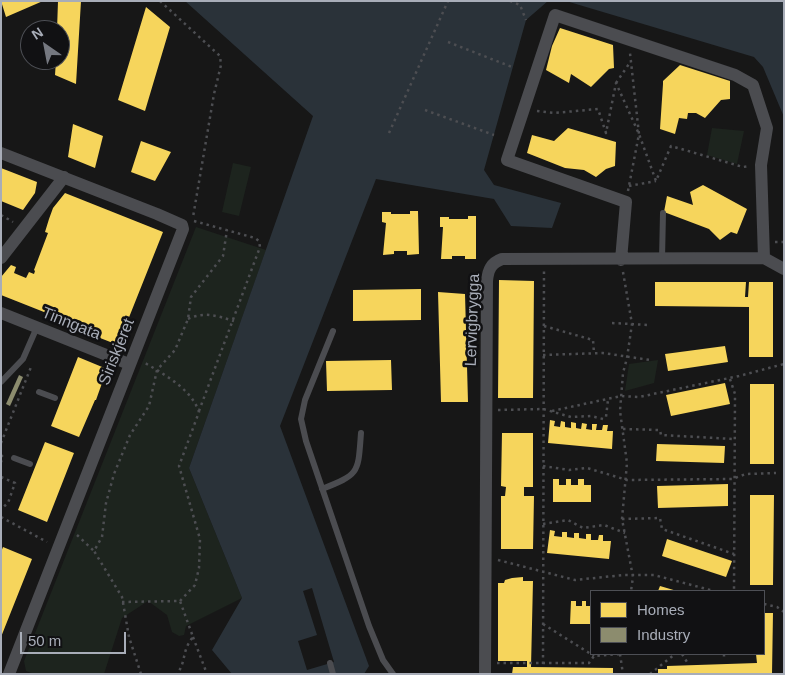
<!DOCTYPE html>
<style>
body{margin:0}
#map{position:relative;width:785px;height:675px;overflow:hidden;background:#171717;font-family:Arial,sans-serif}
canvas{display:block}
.frame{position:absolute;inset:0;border:2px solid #a8adb8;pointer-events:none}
.legend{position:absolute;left:590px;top:590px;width:175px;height:65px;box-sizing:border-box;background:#111113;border:1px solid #4d4f55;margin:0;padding:6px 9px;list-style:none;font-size:15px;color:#a8adb8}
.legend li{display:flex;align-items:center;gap:10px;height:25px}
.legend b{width:25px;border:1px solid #4d4f55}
.north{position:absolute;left:20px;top:20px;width:50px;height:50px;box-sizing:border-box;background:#111113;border:1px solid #4d4f55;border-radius:50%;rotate:327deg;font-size:14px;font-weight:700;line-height:20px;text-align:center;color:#a8adb8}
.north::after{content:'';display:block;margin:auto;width:18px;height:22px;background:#757880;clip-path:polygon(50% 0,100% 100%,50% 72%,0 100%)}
.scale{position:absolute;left:20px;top:632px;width:106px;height:22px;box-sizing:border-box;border:2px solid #a8adb8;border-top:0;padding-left:6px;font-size:15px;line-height:18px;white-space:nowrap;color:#a8adb8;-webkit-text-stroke:4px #111113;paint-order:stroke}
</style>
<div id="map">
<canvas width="785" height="675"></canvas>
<div class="frame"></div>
<ul class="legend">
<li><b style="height:14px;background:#f6d55c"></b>Homes</li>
<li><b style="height:14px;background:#8c8c6e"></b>Industry</li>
</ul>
<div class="north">N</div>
<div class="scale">50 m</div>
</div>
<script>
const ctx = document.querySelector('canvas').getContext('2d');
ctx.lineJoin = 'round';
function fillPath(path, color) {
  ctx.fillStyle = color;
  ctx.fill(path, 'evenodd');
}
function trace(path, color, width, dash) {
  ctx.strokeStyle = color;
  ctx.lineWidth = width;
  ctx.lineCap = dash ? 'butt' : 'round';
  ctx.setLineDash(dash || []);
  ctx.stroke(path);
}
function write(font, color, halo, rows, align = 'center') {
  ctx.font = font + ' Arial,sans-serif';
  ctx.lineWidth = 5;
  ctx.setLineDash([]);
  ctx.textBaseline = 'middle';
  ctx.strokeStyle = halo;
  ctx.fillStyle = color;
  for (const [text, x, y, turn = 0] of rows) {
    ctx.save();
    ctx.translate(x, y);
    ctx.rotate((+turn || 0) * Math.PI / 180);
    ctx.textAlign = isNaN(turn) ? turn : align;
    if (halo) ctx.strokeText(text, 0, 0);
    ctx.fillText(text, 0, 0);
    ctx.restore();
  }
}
fillPath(new Path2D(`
 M712,128L744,131L737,164L707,155Z
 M233,163L251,167L239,216L222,212Z
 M196,227L266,250L189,468L242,598L186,626L184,635L179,636L172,632L167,615L148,601L122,618L104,674H34L26,671L24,661Z
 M658,360L654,383L625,391L629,364Z`), '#1d241e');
fillPath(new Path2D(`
 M185,1H548L526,20L484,170L494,185L561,203L552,228L511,226L494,199L376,179L280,426L369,666L364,674H232L212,650L242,598L189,468L313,116Z
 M566,1H784V117L763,67L754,57Z`), '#2a3239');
fillPath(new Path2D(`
 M312,588L334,662L307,670L298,641L317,635L303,591Z`), '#171717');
fillPath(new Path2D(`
 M1,1H43L6,17Z
 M58,1H81L76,84L55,75L56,60H60V30H57Z
 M146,7L170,27L145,111L118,100Z
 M560,28L613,45L614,68L609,69L591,87L571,74L569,83L546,70L552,46Z
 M680,65L730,81V99L721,100L705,118L696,113H688L687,119L679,118L675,134L660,129L663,84V81Z
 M73,124L103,136L95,168L68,157Z
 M568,128L616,142L615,166L606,169L596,177L584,170L565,168L527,153L532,135L554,141Z
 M141,141L171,152L155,181L131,172Z
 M1,168L37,182L35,193L23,210L1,201Z
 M703,185L747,209L737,234L731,232L720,240L709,229L664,212L667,196L693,205L690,192Z
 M65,193L163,232L118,345L95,336L97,333L1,295V277L11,265L16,267L14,273L26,278L29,272L34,274L35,271L34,270L48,233L45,232L49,219L53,208Z
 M410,211H418L419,254L407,255V251H394V254L383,255L386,223L382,222V212H391V214H410Z
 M468,216H476V259H465V256H452V259H441L443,227H440V217H449V219H468Z
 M499,280L534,281L533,398H498Z
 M655,282H746L745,297H748L749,282H773V357H749V307L655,306Z
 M421,289V320L353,321V290Z
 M438,292L465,294L468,402H441Z
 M725,346L728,362L668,371L665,354Z
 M78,357L107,369L96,400H95L79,437L51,426Z
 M391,360L392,390L327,391L326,361Z
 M725,383L730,404L671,416L666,395Z
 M750,384H774V464H750Z
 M550,420L555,421L554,426L560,427L561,421L565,422V427L571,428V422L576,423V428L581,429L582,423L587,424L586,429L592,430V424H597L596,430H602L603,425H608L607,431H613L612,449L548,443Z
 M502,433H533V487H524V496H534L533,549H501V496H505L506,487L501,486Z
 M45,442L74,453L47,522L18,510Z
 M657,444L725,446L724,463L656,461Z
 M553,479H559V485H566V479H571V485H578V479H584V485H591V502H553Z
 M728,484V506L658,508L657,486Z
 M750,495H774L773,585H750Z
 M550,530L555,531L554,536L562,537V532H567V537L574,538V533H579V538L586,539V534H591V540H598L599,535H603V541H611L609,559L547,553Z
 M667,539L732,561L726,577L662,556Z
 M3,547L32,559L1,637V552Z
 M523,577V581H533L531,667L613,668V674H512L513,667H527V661H498V583H504L505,580L512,578Z
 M660,586L677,591H658Z
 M571,601H576V606H582V601H586V606H591V624H570Z
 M764,613H773L772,674H658V669H667V666L757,663L756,654H764Z`), '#f6d55c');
fillPath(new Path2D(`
 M19,375L23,377L10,406L6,404Z`), '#8c8c6e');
trace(new Path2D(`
 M160,1L220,56L221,65L214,94L193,217
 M510,1L520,5L526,20
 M448,42L512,67
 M616,83L631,61
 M425,110L494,135
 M537,111L554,113L598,109L606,133L616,83L639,134L656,181L671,146L743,167L750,166
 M389,133L448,1
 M629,186L656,181
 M628,191L639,134L630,53
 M1,215L13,222
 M194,221L255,238L259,241L260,247L199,411
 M775,242H784
 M623,272L632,324L627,358L623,373L620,411L627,463L622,519L633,577L631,591
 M188,319C205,311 217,316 234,321
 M612,323L648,325
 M544,326L593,340L594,353
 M543,355L603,353L650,360
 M730,379L735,394L734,591
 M498,410L543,409L571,417L591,416L603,419L606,417L608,400
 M552,411L621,396L639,397L739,376L784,364
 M623,429L660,430L661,435L734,439
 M1,443L31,367L30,366
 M1,455L3,457L1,462
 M543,466L569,470L587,468L627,480L732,479L746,474L776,473
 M1,477L15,483L8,503L1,509
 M1,517L47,542
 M622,519L660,518L662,529L734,554
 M543,524L568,520L583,528L604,525L625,533
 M77,535L94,551
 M498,560L575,580L624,575H654L714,591
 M180,601L195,585L199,568L200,539L179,466L199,412C192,392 174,381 157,370L175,350L188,319L191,297L223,256L227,230
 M122,602L180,601L193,637C181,652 187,660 177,674
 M764,604L777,607L784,612
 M543,624L594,656
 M193,637L207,674
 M620,654L623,674
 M682,654L687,662
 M724,654V658
 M497,663H589L594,656L620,654
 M543,664L544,271
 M141,674L129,637L122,597L94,551L102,537L106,503L114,474L130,435L149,406L157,370L145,363
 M650,674L675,654`), '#4d4e52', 2.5, [2.5, 4]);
trace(new Path2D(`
 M662,259L663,213
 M333,331L305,400L301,419L306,441L369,626L383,660L393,674
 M1,382L23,359L37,327
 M39,392L55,398
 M14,458L30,464
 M322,489C360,474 358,473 361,433
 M330,663L333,674`), '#4b4c50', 6);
trace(new Path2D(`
 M1,153L157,214L182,225L183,229L9,674
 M1,258L64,177
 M621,260L626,202L507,160L555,15L735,75L753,85L767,128L761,165L764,258
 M1,313L129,364
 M485,674L487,281C488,270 491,263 502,259L764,258L784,269`), '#4b4c50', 12);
write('16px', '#a8adb8', '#111113', [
 ["Lervigbrygga",473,320,-88],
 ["Tinngata",71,324,22],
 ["Siriskjeret",117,352,-68]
]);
</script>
